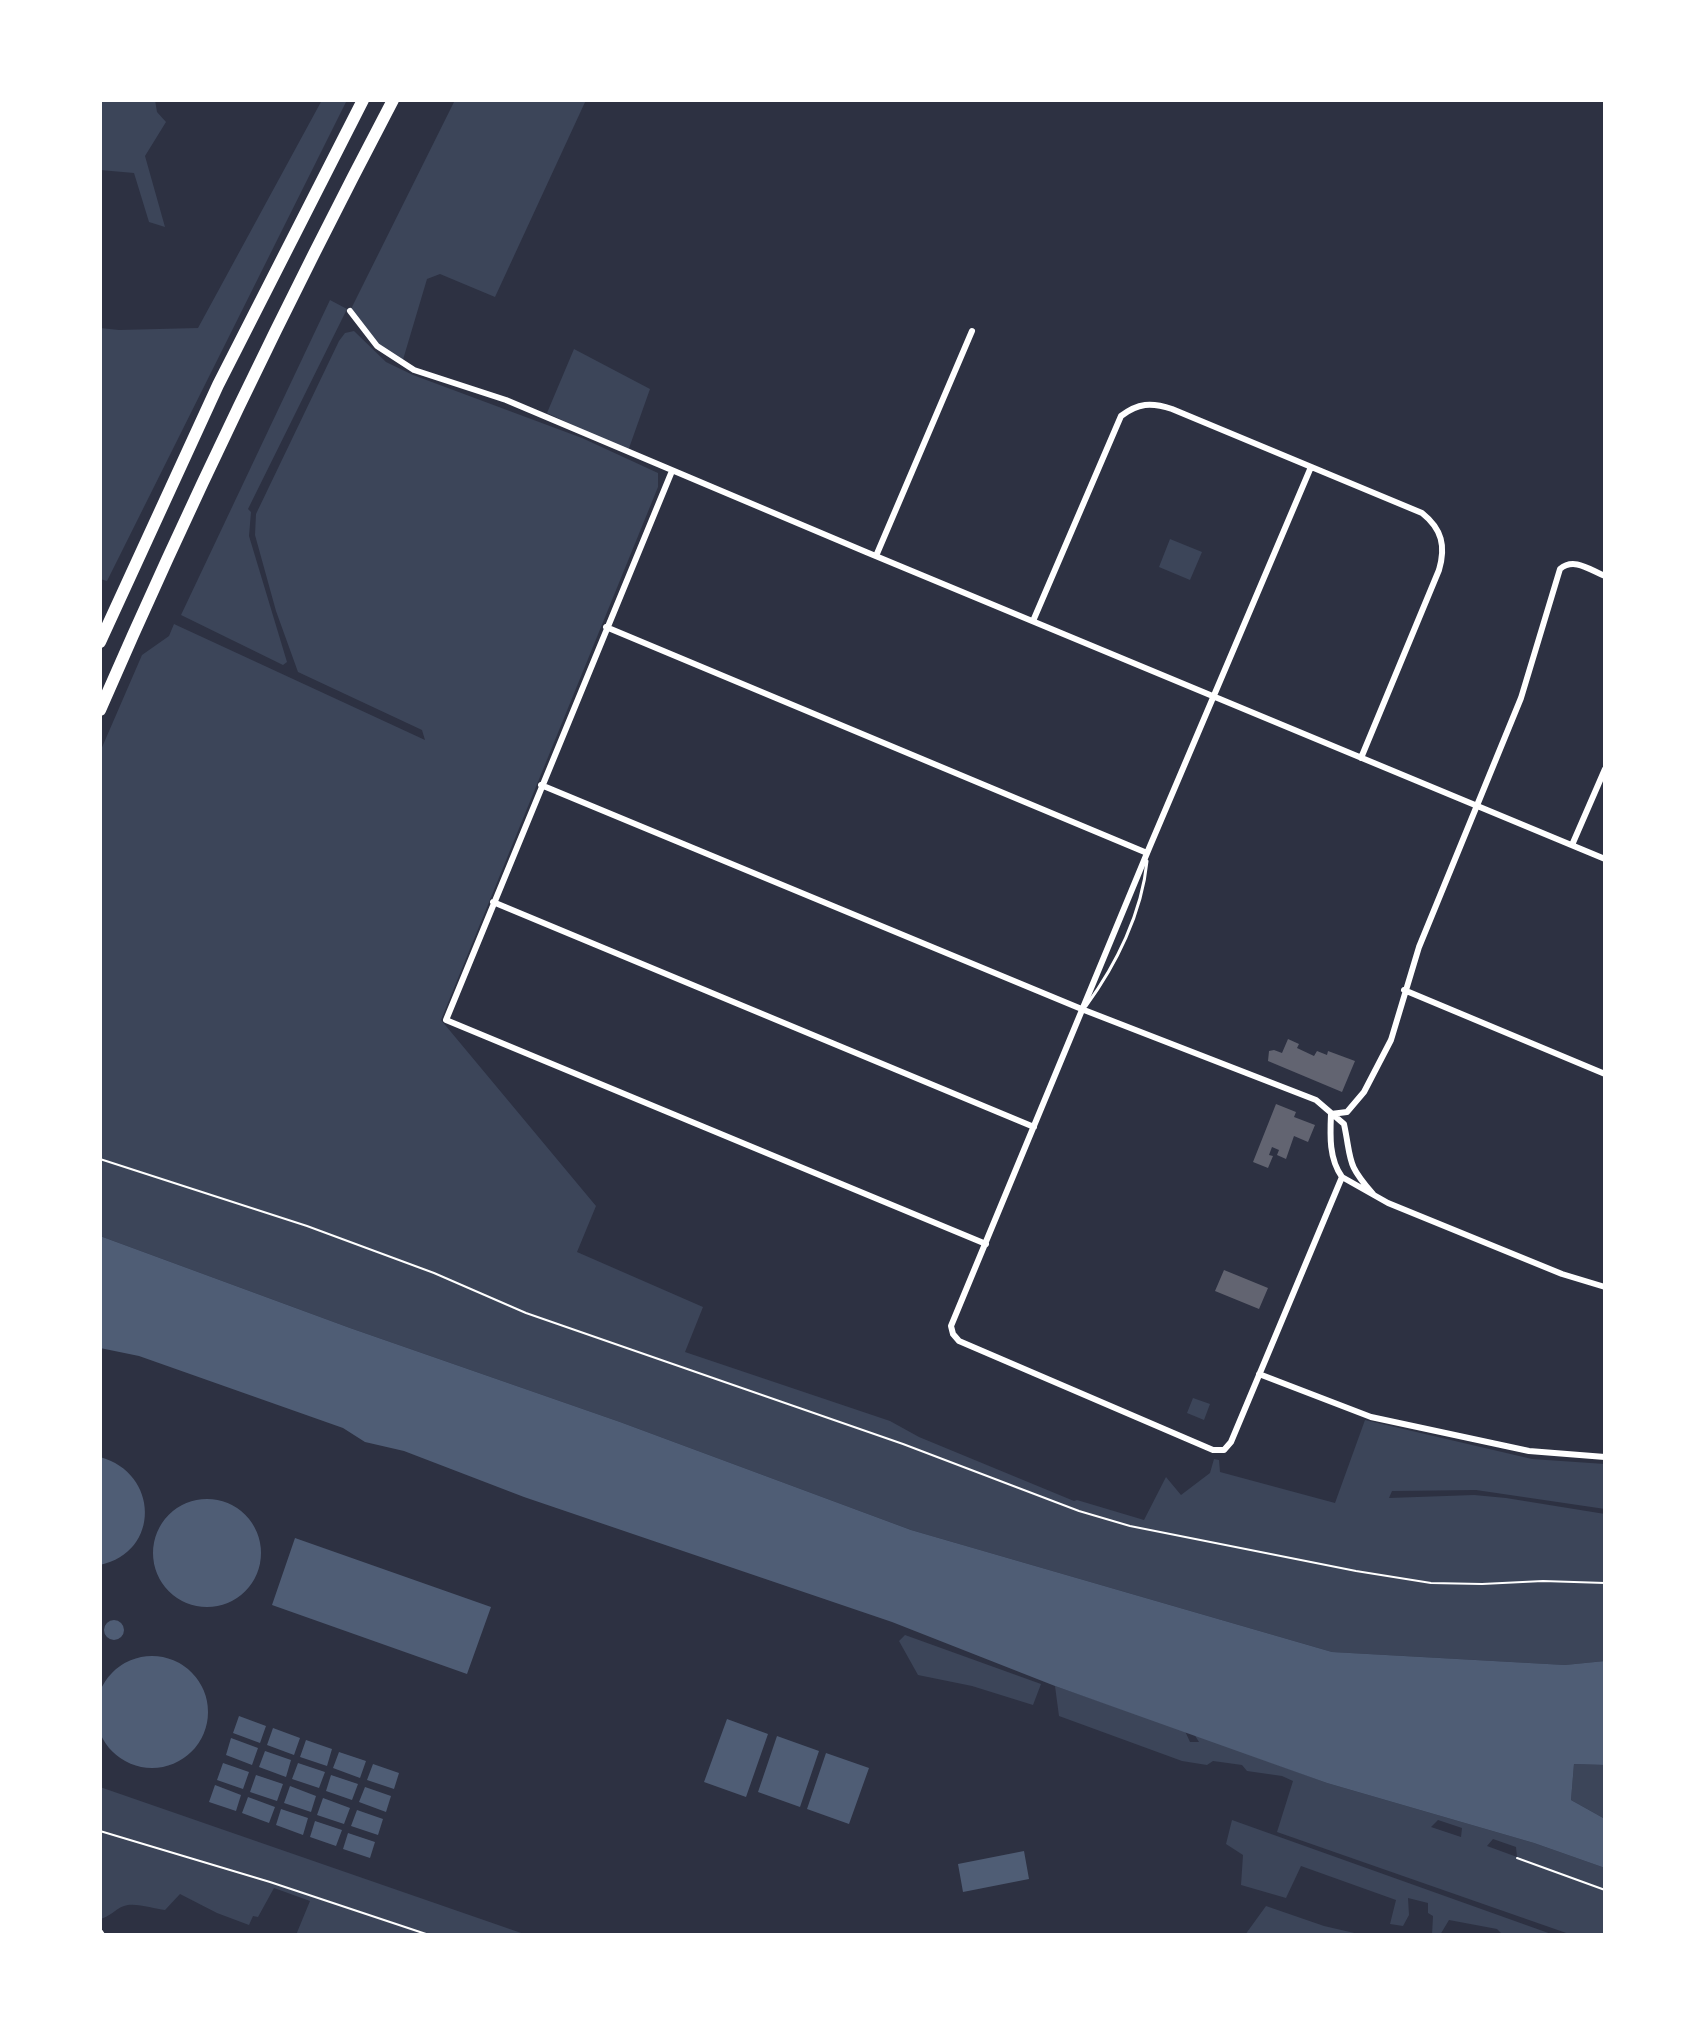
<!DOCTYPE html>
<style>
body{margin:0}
#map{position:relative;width:1705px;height:2035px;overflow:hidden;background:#2d3142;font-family:"Source Sans 3",sans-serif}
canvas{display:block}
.frame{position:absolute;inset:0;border:102px solid #fff;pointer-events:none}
</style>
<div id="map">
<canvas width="1705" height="2035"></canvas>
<div class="frame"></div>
</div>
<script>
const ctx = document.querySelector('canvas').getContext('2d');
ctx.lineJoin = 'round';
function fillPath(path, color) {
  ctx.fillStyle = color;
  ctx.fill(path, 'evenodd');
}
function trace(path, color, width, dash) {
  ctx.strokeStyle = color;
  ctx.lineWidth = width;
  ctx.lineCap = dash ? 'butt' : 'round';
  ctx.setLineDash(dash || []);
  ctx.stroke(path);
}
fillPath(new Path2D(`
 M100,100H155L157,112L166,122L145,156L165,227L149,222L134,173L100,170Z
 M322,100H347L107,581L100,579V328L119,330L198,328Z
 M455,100H586L495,297L440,274L427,279L402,363L377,346L350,311Z
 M330,300L347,309L248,509L251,512L249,536L287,662L283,665L181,615Z
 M354,331L386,362L413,375L582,438L658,473V487L441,1020L596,1206L577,1252L703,1307L685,1352L890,1421L919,1437L1074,1501L1077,1500L1144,1520L1166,1477L1181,1495L1210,1473L1214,1459L1219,1460L1220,1472L1335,1503L1365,1420L1532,1459L1605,1464V1509L1476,1490L1392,1491L1389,1498L1474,1495L1506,1498L1605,1514V1661L1565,1665L1332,1652L911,1530L620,1422L350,1328L100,1236V752L142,655L169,636L174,624L425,740L422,730L298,672L276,611L255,535L256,514L339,341L345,333Z
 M574,349L650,389L628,451L547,413Z
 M1170,539L1202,552L1190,580L1159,567Z
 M1193,1398L1210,1404L1204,1420L1187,1413Z
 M905,1635L1041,1684L1033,1705L972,1686L918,1675L899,1641Z
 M1055,1686L1185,1731L1190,1742H1199L1194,1734L1327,1783L1534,1843L1605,1868V1935H1572L1277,1832L1293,1781L1282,1776L1247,1771L1242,1765L1213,1761L1207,1765L1182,1761L1059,1716ZM1438,1820L1462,1828L1461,1837L1431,1827ZM1493,1839L1516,1847L1517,1857L1487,1846Z
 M1574,1764L1605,1765V1819L1571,1800Z
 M100,1787L527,1935H296L310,1901L274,1888L258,1917L253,1916L249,1925L217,1913L180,1894L165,1910C154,1909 135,1902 124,1906C115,1909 110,1917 100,1919Z
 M1232,1820L1554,1935H1503L1497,1929L1449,1920L1440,1935H1432L1433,1916L1428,1913V1903L1408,1898L1409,1915L1403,1926L1390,1924L1396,1900L1301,1866L1286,1898L1241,1885L1243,1855L1226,1844Z
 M1266,1906L1324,1926L1363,1935H1245Z`), '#3c4559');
fillPath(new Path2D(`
 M100,1236L350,1328L620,1422L911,1530L1332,1652L1565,1665L1605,1661V1765L1574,1764L1571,1800L1605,1819V1868L1534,1843L1327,1783L1055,1686L892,1622L524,1497L404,1451L365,1442L343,1428L139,1356L100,1348Z
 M100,1457C159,1473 161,1552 100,1565Z
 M153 1553a54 54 0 1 1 108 0a54 54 0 1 1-108 0Z
 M295,1538L491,1607L467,1674L272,1605Z
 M104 1630a10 10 0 1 1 20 0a10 10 0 1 1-20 0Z
 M96 1712a56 56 0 1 1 112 0a56 56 0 1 1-112 0Z
 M239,1716L266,1726L260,1743L233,1733Z
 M727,1719L768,1734L746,1797L704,1782Z
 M273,1728L300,1738L294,1755L267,1745Z
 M777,1736L819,1751L800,1807L758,1792Z
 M231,1738L258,1748L252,1765L226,1755Z
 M306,1740L332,1749L327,1766L300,1757Z
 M265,1751L291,1760L286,1777L259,1767Z
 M339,1752L366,1761L360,1778L333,1768Z
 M826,1753L869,1768L849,1824L807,1809Z
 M223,1763L249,1772L243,1789L217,1780Z
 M298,1763L325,1772L319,1788L292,1779Z
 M373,1764L399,1773L394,1789L367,1780Z
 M256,1775L283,1784L277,1801L250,1792Z
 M331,1775L358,1784L352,1800L326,1791Z
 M215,1785L241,1795L236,1811L209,1802Z
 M290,1786L316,1796L311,1812L284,1803Z
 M365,1787L391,1796L386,1812L359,1802Z
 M248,1797L275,1807L269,1823L242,1813Z
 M323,1798L350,1808L344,1824L317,1815Z
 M281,1809L308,1818L303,1835L276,1825Z
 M357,1810L383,1819L378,1835L351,1826Z
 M315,1821L342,1830L336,1846L310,1837Z
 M348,1833L375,1842L370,1858L343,1849Z
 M1024,1851L1029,1879L963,1892L958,1864Z`), '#4f5d75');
fillPath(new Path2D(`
 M1288,1039L1299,1044L1297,1048L1314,1056L1317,1051L1327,1055L1328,1051L1355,1061L1342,1092L1268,1061L1269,1051L1274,1050L1282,1053Z
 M1276,1104L1296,1112L1294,1117L1315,1125L1308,1142L1294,1136L1286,1159L1277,1155L1279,1150L1272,1147L1269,1155L1273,1156L1268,1168L1253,1162Z
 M1224,1270L1268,1288L1259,1309L1215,1291Z`), '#626471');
trace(new Path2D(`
 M100,1159L307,1226L434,1273L526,1313L903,1444L1079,1511L1130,1526L1356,1571L1431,1583L1482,1584L1543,1581L1605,1583
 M100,1831L270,1882L429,1935
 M1517,1858L1605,1890`), '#fff', 2);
trace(new Path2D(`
 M1086,1006C1116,965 1142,913 1147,861`), '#fff', 3);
trace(new Path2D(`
 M350,311L377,346L414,370L506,400L866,552L1605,859
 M1311,467L1150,846L951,1326L953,1334L959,1341L1213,1450H1224L1231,1442L1342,1177
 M672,471L446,1020L986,1244
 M876,556L972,331
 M1033,621L1121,416C1138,403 1151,402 1172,409L1422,513C1442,529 1446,546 1439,570L1361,758
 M606,627L1147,853
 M541,785L1084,1010L1316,1100L1344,1124C1352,1162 1346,1163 1373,1194
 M1572,845L1605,769
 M493,902L1034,1127
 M1404,990L1605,1074
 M1331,1114L1347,1112L1364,1092L1391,1040L1419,947L1521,698L1560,569C1574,557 1590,570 1605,576
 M1331,1114C1330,1136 1329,1159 1342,1177L1388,1203L1562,1274L1605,1287
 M1259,1374L1371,1417L1529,1451L1605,1457
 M100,1932L102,1935`), '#fff', 6);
trace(new Path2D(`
 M100,642L218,385L363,100
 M100,710C190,503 288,300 393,100`), '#fff', 12);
</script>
